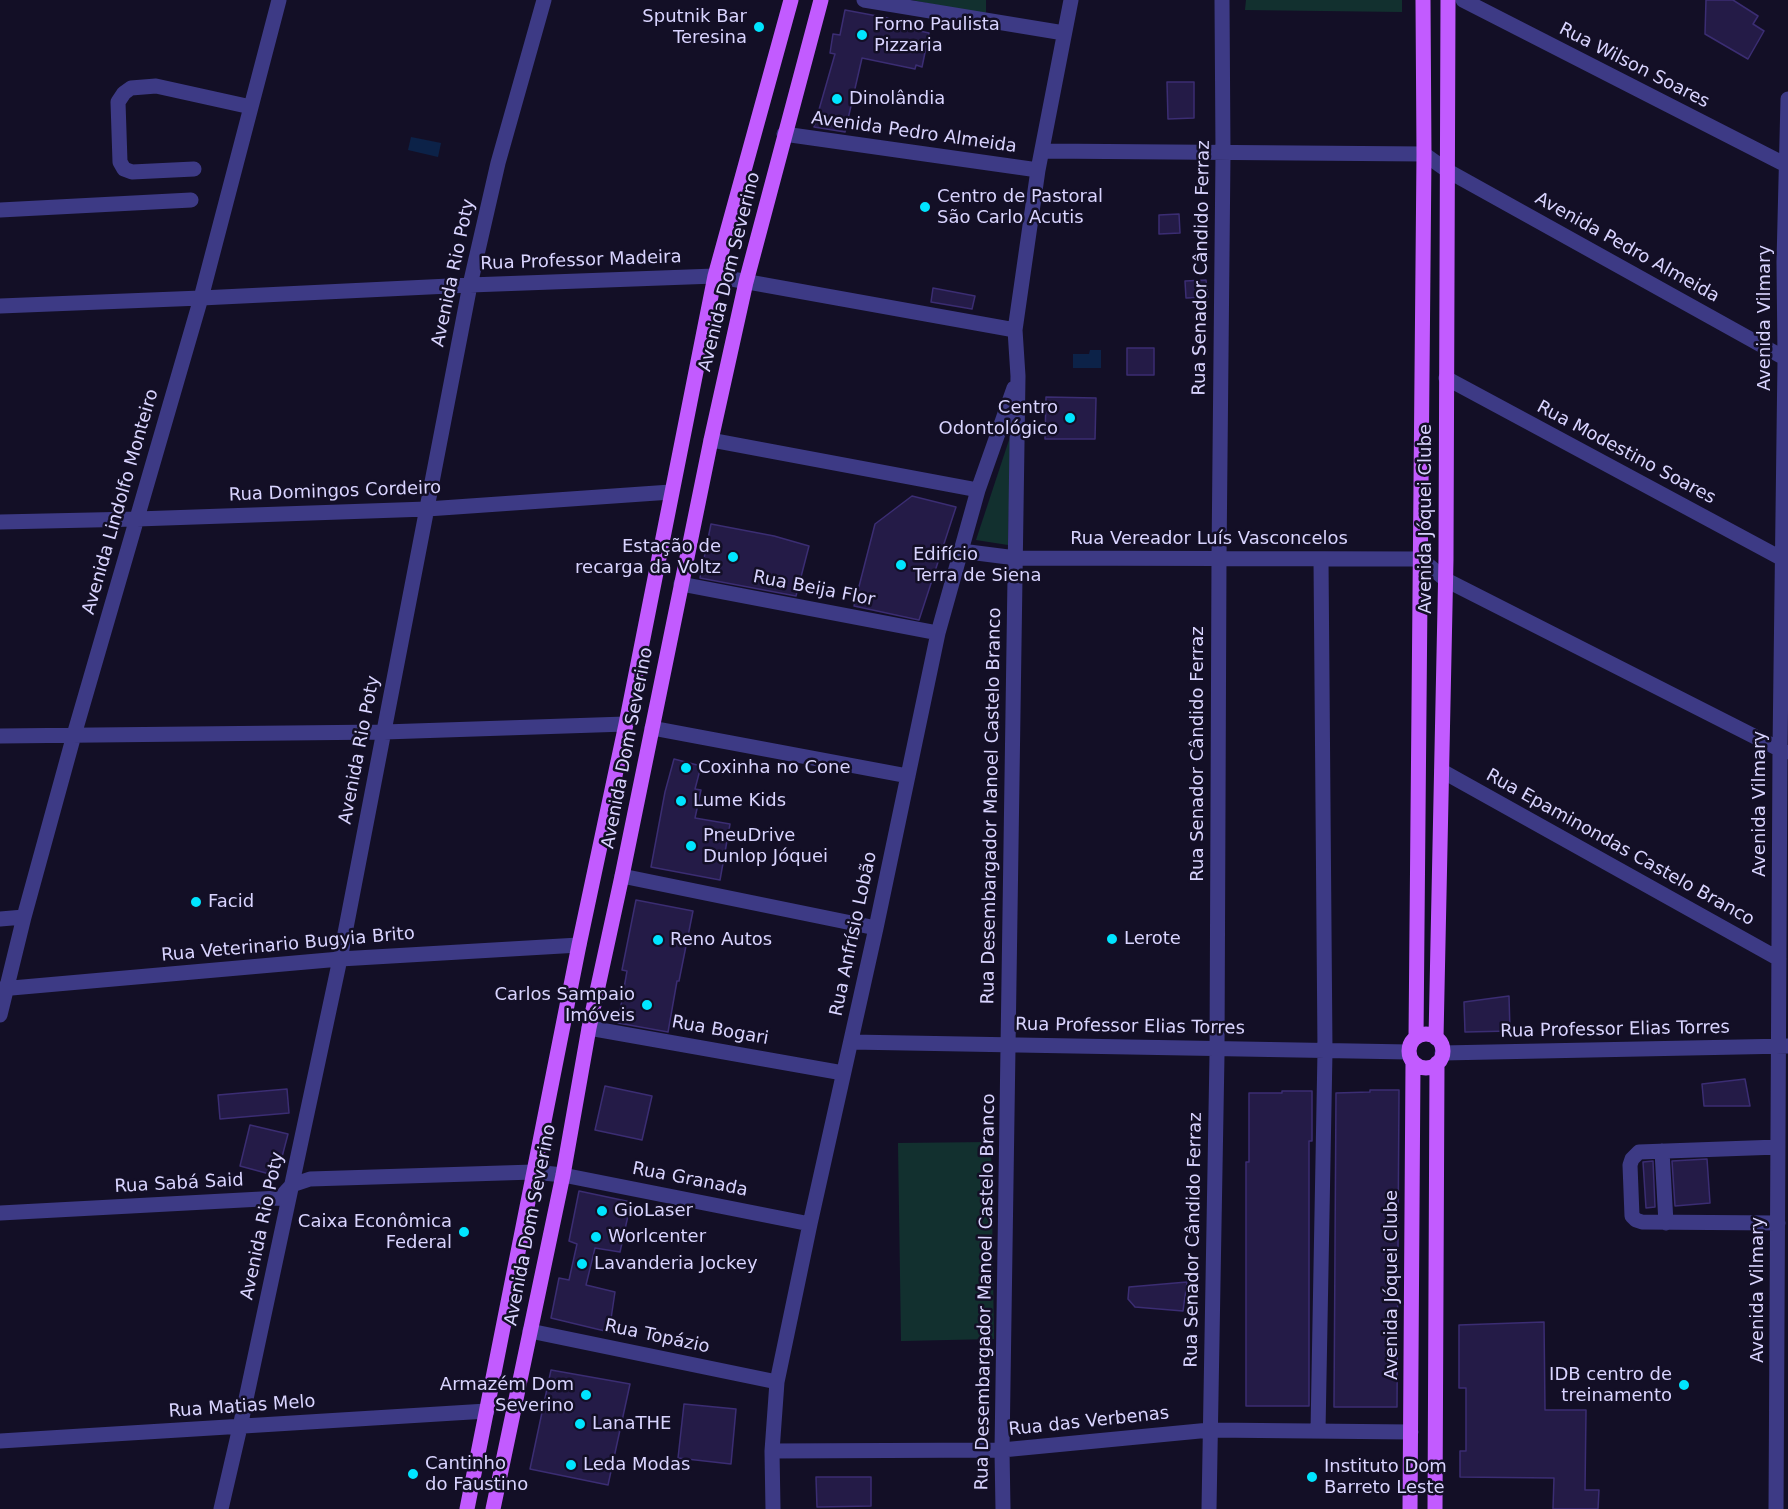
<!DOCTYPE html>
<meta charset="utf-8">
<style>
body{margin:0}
canvas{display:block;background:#130f26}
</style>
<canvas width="1788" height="1509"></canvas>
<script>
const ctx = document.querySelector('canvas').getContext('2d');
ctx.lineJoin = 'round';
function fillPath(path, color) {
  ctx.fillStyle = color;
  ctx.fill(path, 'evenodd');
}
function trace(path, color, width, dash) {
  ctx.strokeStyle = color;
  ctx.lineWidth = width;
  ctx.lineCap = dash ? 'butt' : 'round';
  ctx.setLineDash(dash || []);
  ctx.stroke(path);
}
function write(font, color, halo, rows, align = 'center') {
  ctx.font = font + ' "DejaVu Sans",sans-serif';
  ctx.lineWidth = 5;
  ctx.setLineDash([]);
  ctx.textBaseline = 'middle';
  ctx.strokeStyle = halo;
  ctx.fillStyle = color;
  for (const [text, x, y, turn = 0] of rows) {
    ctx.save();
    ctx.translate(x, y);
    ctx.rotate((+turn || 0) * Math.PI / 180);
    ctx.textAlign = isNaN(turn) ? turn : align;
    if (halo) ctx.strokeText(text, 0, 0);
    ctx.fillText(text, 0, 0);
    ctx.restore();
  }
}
fillPath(new Path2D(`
 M912,0H986V16V15Z
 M1246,0H1402V12L1245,10Z
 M1011,434L1008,545L976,540Z
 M991,1142L994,1339L901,1341L898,1143Z`), '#12302f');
fillPath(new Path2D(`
 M411,137L441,143L438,157L408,150Z
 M1090,350H1101V368H1073V354H1089Z`), '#0c2248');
const building = new Path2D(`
 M1706,0H1733L1758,16L1753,24L1764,31L1748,59L1705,34Z
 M845,10L888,18L887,24L929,33L922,67L916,65L915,69L862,58L845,132L814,127L835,54L830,53L833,34L840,35Z
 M1167,82H1194V118L1168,119Z
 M1179,214L1180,233L1159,234V215Z
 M1206,280L1208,297L1186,298L1185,281Z
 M933,288L975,296L972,309L931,302Z
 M1127,348H1154V375H1127Z
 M1046,397L1096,398L1095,439H1045Z
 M912,496L956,507L919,620L854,606L875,524Z
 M711,524L774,536L809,546L796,596L700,578Z
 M674,759L701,766L695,789L701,790L695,818L730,824L720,880L651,867L665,792Z
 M636,900L693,911L679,981H677L668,1032L618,1023L627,971L622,970Z
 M1509,996L1510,1031L1465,1032L1464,1002Z
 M1745,1079L1750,1106H1704L1702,1084Z
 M605,1086L652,1096L642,1140L595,1130Z
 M287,1089L289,1113L220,1119L218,1095Z
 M1370,1090H1399L1397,1407H1334L1336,1093L1370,1092Z
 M1282,1091H1312V1141H1309V1406H1246V1162H1249V1093H1282Z
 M250,1125L288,1134L277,1176L240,1166Z
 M1707,1159L1710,1203L1675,1206L1672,1161Z
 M1653,1161L1655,1207L1646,1208L1643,1162Z
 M579,1191L631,1202L620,1252L595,1248L586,1285L615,1292L609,1332L551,1318L559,1278L569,1280L577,1244L569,1241Z
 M1187,1282L1183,1311L1135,1307L1128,1299L1129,1287Z
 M1544,1322L1545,1410H1586L1585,1490H1599L1598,1509H1553L1554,1478L1460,1477V1451H1466V1388H1459V1325Z
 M551,1370L630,1384L608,1485L530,1469Z
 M684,1404L736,1409L731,1464L678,1458Z
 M816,1477H871V1506L817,1507Z`);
fillPath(building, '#241b47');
trace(building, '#3b2d73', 1.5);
trace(new Path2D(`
 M864,0L1064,33
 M1463,0L1788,166
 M784,134L1038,170
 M1043,151L1424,154L1448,171L1788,360
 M194,169L132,172L124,169L120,162L118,102L124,93L131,88L156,86L251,107
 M0,210L191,200
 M0,306L201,298L470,285L715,276L1015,330
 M1446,378L1788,562
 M711,440L978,490
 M0,522L137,519L427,509L671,492
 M961,551L1016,558L1421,559L1446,580L1785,752
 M681,584L938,633
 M652,728L908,776
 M0,736L384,732L626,724
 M1442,771L1779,959
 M622,876L876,928
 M0,919L24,917
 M0,989L340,959L579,945
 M0,1015L24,917L74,735L201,298L279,0
 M589,1028L843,1073
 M851,1042L1409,1052
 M1442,1053L1788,1046
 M1662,1151L1666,1223
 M0,1213L280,1198L292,1185L310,1179L534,1172L563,1175L810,1224
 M1778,1223L1642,1222L1636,1220L1632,1216L1630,1165L1632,1159L1639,1152L1778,1147
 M530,1331L777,1382
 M1318,1431L1325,1051L1321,559
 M0,1441L487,1411
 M772,1451L1002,1450L1210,1430L1411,1432
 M221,1509L240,1427L340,959L470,285L498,163L544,0
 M773,1509L772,1451L777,1382L810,1224L876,928L938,633L978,490L1014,388
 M1003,1509L1002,1450L1018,376L1015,330L1038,170L1071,0
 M1209,1509L1217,1055L1219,558L1223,153L1222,0
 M1776,1509L1780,749L1785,358L1784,262L1788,99`), '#3d3a85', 15);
trace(new Path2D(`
 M1409 1051a17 17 0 1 1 34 0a17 17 0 1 1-34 0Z
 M1416,1037L1424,154L1423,0
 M1436,1038L1446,559L1448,0
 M467,1509L579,945L626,724L715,276L791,0
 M493,1509L563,1175L589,1028L622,876L711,440L746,282L821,0
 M1410,1509L1413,1062
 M1435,1509L1437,1063`), '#c25bff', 15);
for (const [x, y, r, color] of [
 [759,27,6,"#00e5ff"],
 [862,35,6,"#00e5ff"],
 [837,99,6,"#00e5ff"],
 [925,207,6,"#00e5ff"],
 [1070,418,6,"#00e5ff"],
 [733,557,6,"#00e5ff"],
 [901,565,6,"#00e5ff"],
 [686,768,6,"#00e5ff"],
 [681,801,6,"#00e5ff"],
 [691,846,6,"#00e5ff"],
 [196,902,6,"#00e5ff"],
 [1112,939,6,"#00e5ff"],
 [658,940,6,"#00e5ff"],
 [647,1005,6,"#00e5ff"],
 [602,1211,6,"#00e5ff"],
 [464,1232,6,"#00e5ff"],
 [596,1237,6,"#00e5ff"],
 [582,1264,6,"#00e5ff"],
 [1684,1385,6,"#00e5ff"],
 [586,1395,6,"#00e5ff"],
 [580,1424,6,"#00e5ff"],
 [571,1465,6,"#00e5ff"],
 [413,1474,6,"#00e5ff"],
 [1312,1477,6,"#00e5ff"]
]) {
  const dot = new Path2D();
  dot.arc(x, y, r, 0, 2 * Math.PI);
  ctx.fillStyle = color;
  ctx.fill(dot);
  trace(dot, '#130f26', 2);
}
write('18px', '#d9d4ff', '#130f26', [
 ["Sputnik Bar",747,17,"right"],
 ["Teresina",747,38,"right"],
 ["Forno Paulista",874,25],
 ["Pizzaria",874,46],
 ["Dinolândia",849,99],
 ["Centro de Pastoral",937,197],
 ["São Carlo Acutis",937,218],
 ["Centro",1058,408,"right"],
 ["Odontológico",1058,429,"right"],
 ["Estação de",721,547,"right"],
 ["recarga da Voltz",721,568,"right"],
 ["Edifício",913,555],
 ["Terra de Siena",913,576],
 ["Coxinha no Cone",698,768],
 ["Lume Kids",693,801],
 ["PneuDrive",703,836],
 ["Dunlop Jóquei",703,857],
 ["Facid",208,902],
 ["Lerote",1124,939],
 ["Reno Autos",670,940],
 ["Carlos Sampaio",635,995,"right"],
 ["Imóveis",635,1016,"right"],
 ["GioLaser",614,1211],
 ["Caixa Econômica",452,1222,"right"],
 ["Federal",452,1243,"right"],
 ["Worlcenter",608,1237],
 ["Lavanderia Jockey",594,1264],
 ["IDB centro de",1672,1375,"right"],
 ["treinamento",1672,1396,"right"],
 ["Armazém Dom",574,1385,"right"],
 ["Severino",574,1406,"right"],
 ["LanaTHE",592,1424],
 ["Cantinho",425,1464],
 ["do Faustino",425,1485],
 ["Leda Modas",583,1465],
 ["Instituto Dom",1324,1467],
 ["Barreto Leste",1324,1488]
], 'left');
write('18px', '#d9d4ff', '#130f26', [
 ["Rua Wilson Soares",1634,66,27],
 ["Avenida Pedro Almeida",914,133,8],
 ["Avenida Pedro Almeida",1627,248,29],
 ["Rua Professor Madeira",581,261,-2],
 ["Rua Senador Cândido Ferraz",1202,268,-89],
 ["Avenida Dom Severino",730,272,-76],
 ["Avenida Rio Poty",454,273,-78],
 ["Avenida Vilmary",1765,318,-90],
 ["Rua Modestino Soares",1626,453,28],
 ["Rua Domingos Cordeiro",335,492,-2],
 ["Avenida Lindolfo Monteiro",121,502,-74],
 ["Avenida Jóquei Clube",1426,519,-90],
 ["Rua Vereador Luís Vasconcelos",1209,539],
 ["Rua Beija Flor",814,589,11],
 ["Avenida Dom Severino",628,748,-79],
 ["Avenida Rio Poty",360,750,-79],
 ["Rua Senador Cândido Ferraz",1198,754,-90],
 ["Avenida Vilmary",1760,804,-90],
 ["Rua Desembargador Manoel Castelo Branco",992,806,-89],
 ["Rua Epaminondas Castelo Branco",1620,848,29],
 ["Rua Anfrísio Lobão",854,934,-78],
 ["Rua Veterinario Bugyia Brito",288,945,-5],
 ["Rua Professor Elias Torres",1130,1027,1],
 ["Rua Professor Elias Torres",1615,1030,-1],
 ["Rua Bogari",720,1031,10],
 ["Rua Granada",690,1180,11],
 ["Rua Sabá Said",179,1184,-3],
 ["Avenida Dom Severino",531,1225,-79],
 ["Avenida Rio Poty",263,1226,-78],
 ["Rua Senador Cândido Ferraz",1194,1240,-89],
 ["Avenida Jóquei Clube",1392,1285,-90],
 ["Avenida Vilmary",1758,1290,-90],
 ["Rua Desembargador Manoel Castelo Branco",986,1292,-89],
 ["Rua Topázio",657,1337,12],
 ["Rua Matias Melo",242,1407,-4],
 ["Rua das Verbenas",1089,1422,-6]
]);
</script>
